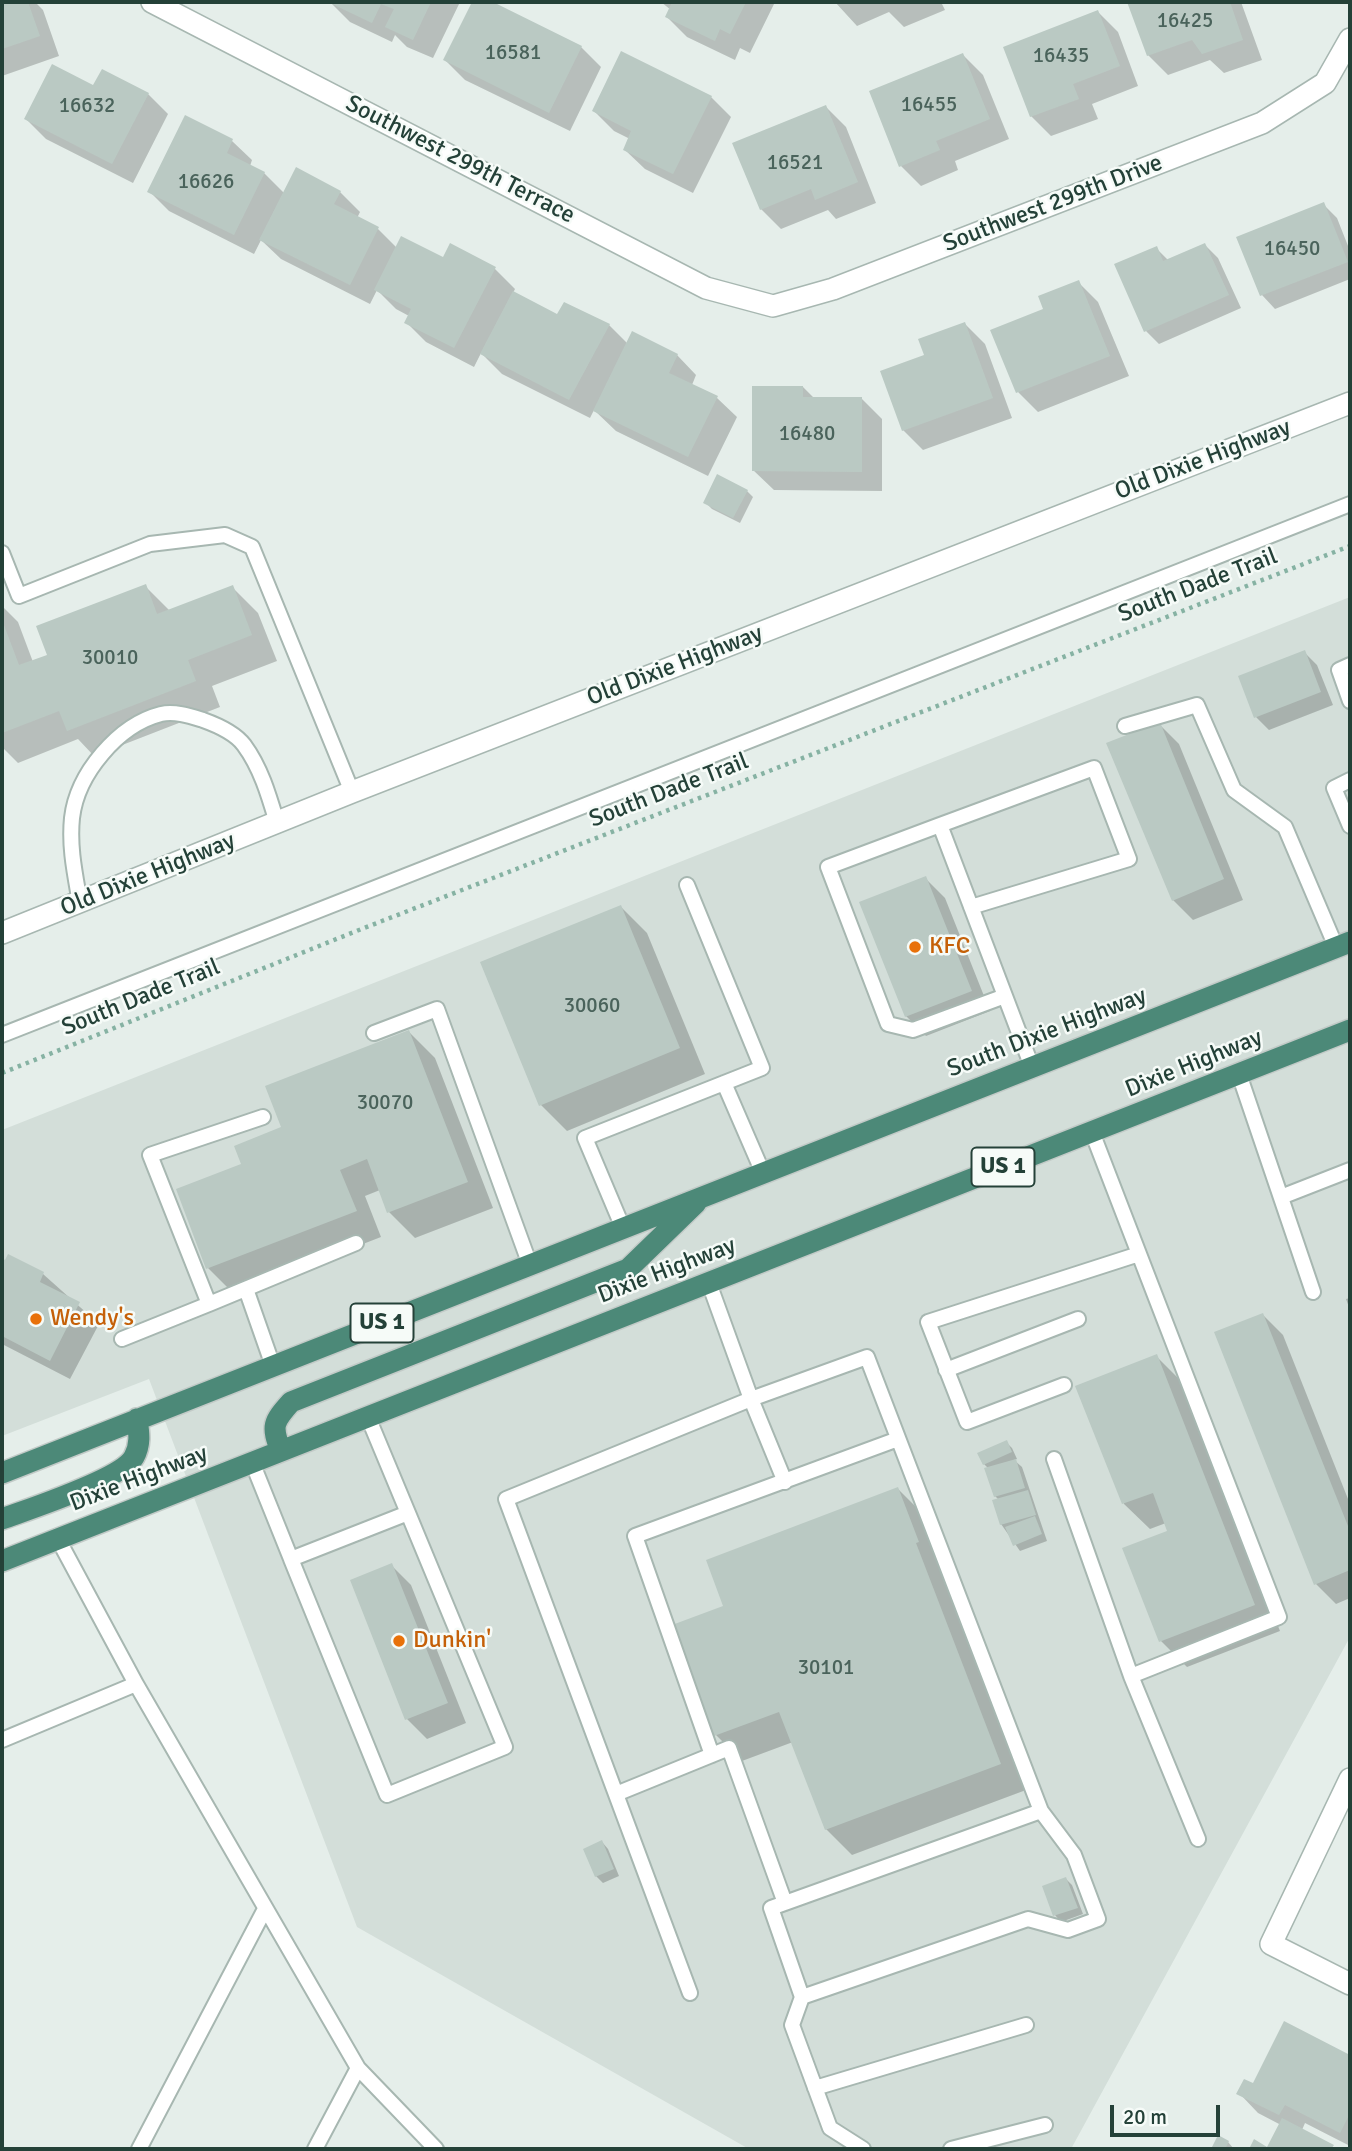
<!DOCTYPE html>
<style>
body{margin:0}
#map{position:relative;width:1352px;height:2151px;overflow:hidden;background:#e5eeea;font-family:Signika,sans-serif}
canvas{display:block}
.frame{position:absolute;inset:0;border:4px solid #244138;pointer-events:none}
.scale{position:absolute;left:1110px;top:2105px;width:110px;height:32px;box-sizing:border-box;border:4px solid #244138;border-top:0;padding-left:9px;font-size:21px;line-height:24px;white-space:nowrap;color:#244138;-webkit-text-stroke:5px #f6fbf8;paint-order:stroke}
</style>
<div id="map">
<canvas width="1352" height="2151"></canvas>
<div class="frame"></div>
<div class="scale">20 m</div>
</div>
<script>
const ctx = document.querySelector('canvas').getContext('2d');
ctx.lineJoin = 'round';
function fillPath(path, color) {
  ctx.fillStyle = color;
  ctx.fill(path, 'evenodd');
}
function trace(path, color, width, dash) {
  ctx.strokeStyle = color;
  ctx.lineWidth = width;
  ctx.lineCap = dash ? 'butt' : 'round';
  ctx.setLineDash(dash || []);
  ctx.stroke(path);
}
function write(font, color, halo, rows, align = 'center') {
  ctx.font = font + ' Signika,sans-serif';
  ctx.lineWidth = 5;
  ctx.setLineDash([]);
  ctx.textBaseline = 'middle';
  ctx.strokeStyle = halo;
  ctx.fillStyle = color;
  for (const [text, x, y, turn = 0] of rows) {
    ctx.save();
    ctx.translate(x, y);
    ctx.rotate((+turn || 0) * Math.PI / 180);
    ctx.textAlign = isNaN(turn) ? turn : align;
    if (halo) ctx.strokeText(text, 0, 0);
    ctx.fillText(text, 0, 0);
    ctx.restore();
  }
}
fillPath(new Path2D(`
 M1350,597V1637L1071,2149H749L357,1927L149,1379L2,1436V1130Z`), '#d3ded9');
fillPath(new Path2D(`
 M2,2H35L43,10L59,56L2,76Z
 M330,2H460L433,58L407,47L395,35L392,42L350,22Z
 M474,2H489L581,47L601,67L570,131L465,80L445,60Z
 M661,2H775L750,53L740,48L735,60L687,37L667,17L671,10Z
 M835,2H941L945,10L904,27L889,12L857,26Z
 M1129,2H1241L1262,60L1224,73L1210,60L1168,75L1148,55Z
 M1098,12L1118,32L1138,86L1092,104L1098,119L1051,136L1031,116Z
 M963,55L983,75L1009,139L955,161L958,170L921,186L901,166Z
 M94,88L148,94L168,114L133,183L46,139L26,119Z
 M711,97L731,117L693,193L645,169L625,150L630,139L614,131L594,111Z
 M826,107L846,127L876,203L836,219L828,210L781,229L761,209Z
 M186,118L232,141L252,160L250,166L264,173L284,193L340,192L360,212L357,218L378,229L397,248L443,260L495,269L515,289L513,293L558,317L609,325L628,344L677,355L696,375L692,385L717,398L737,417L708,476L616,431L594,410L590,418L502,374L481,353L474,367L426,342L406,322L409,316L396,309L377,290L370,304L281,259L261,240L254,254L169,211L149,191Z
 M1323,204L1337,218L1350,251V279L1275,309L1262,295L1239,238Z
 M1205,245L1218,258L1241,308L1159,344L1146,331L1156,248L1169,261Z
 M1078,282L1098,302L1129,376L1038,412L1018,392L1045,310Z
 M965,324L985,344L1012,418L923,450L903,430L926,356Z
 M803,387L814,398L862,399L882,419V491L774,490L753,470Z
 M747,491L753,497L740,523L712,509L705,502Z
 M145,586L170,611L232,587L258,613L277,661L212,686L220,707L94,756L78,739L18,763L2,747V606L18,622L33,662L49,656Z
 M1304,652L1317,665L1333,705L1269,730L1256,717Z
 M1159,724L1179,744L1243,900L1193,920L1173,900Z
 M925,878L945,898L990,1011L926,1036L906,1016Z
 M621,907L647,933L705,1074L567,1131L541,1105Z
 M409,1032L435,1058L493,1208L415,1238L389,1212L380,1190L365,1196L381,1237L234,1294L208,1268L283,1128Z
 M2,1260L43,1274L99,1324L70,1379L2,1344Z
 M1350,1298V1310L1346,1299Z
 M1263,1315L1283,1335L1350,1504V1598L1336,1604L1316,1584Z
 M1156,1356L1182,1382L1280,1631L1187,1667L1161,1641L1170,1532L1166,1523L1150,1529L1124,1504L1077,1387Z
 M1006,1442L1012,1448L1017,1459L1014,1460L1022,1467L1047,1541L1020,1551L1001,1524L999,1500L995,1496L989,1469L984,1464Z
 M898,1489L924,1515L1026,1790L852,1855L826,1829L793,1742L742,1761L716,1735L726,1607Z
 M391,1565L411,1585L466,1723L427,1739L407,1719Z
 M602,1842L608,1849L619,1876L603,1883L596,1876Z
 M1066,1879L1072,1885L1083,1914L1061,1922L1055,1915Z
 M1285,2023L1350,2057V2146L1305,2123L1302,2130L1335,2149H1268L1281,2125L1258,2113L1239,2093L1254,2086Z
 M1218,2138L1228,2142L1234,2149H1213Z`), '#0003');
fillPath(new Path2D(`
 M2,2H28L40,36L2,49Z
 M328,2H431L413,40L385,27L394,9L381,4L372,23Z
 M472,2H493L582,46L549,113L443,60Z
 M672,2H746L730,34L720,29L715,41L665,17Z
 M1127,2H1230L1243,40L1202,54L1192,40L1147,56Z
 M1098,10L1120,66L1073,84L1079,99L1030,117L1003,47Z
 M621,51L712,96L673,174L623,150L631,131L592,111Z
 M963,53L990,119L936,141L940,150L899,167L869,91Z
 M52,64L93,85L102,69L149,93L112,164L24,119Z
 M826,105L858,182L815,200L811,189L760,210L732,143Z
 M185,115L233,139L227,153L265,172L234,235L147,192Z
 M296,167L341,191L334,204L379,227L350,285L259,240Z
 M1324,202L1348,262L1260,296L1236,237Z
 M401,236L443,257L450,243L496,267L454,348L404,323L411,309L374,290Z
 M1205,243L1229,295L1144,332L1114,264L1157,246L1163,261Z
 M1079,280L1110,356L1016,393L990,330L1043,309L1038,296Z
 M513,291L557,314L564,302L610,324L569,400L480,354Z
 M965,322L993,398L902,431L880,371L924,355L918,339Z
 M632,331L678,354L669,373L718,396L688,457L593,411Z
 M752,386H803V397H862V472L752,471Z
 M717,474L748,490L733,518L703,503Z
 M146,584L157,614L233,585L252,635L188,660L196,681L67,731L59,711L2,733V620L19,665L47,655L36,626Z
 M1305,650L1321,692L1254,718L1238,676Z
 M1160,722L1224,879L1172,901L1106,743Z
 M926,876L972,991L905,1017L859,902Z
 M621,905L680,1048L539,1106L480,962Z
 M409,1030L468,1182L387,1213L367,1159L340,1170L357,1211L206,1269L176,1189L241,1164L234,1146L281,1127L265,1086Z
 M8,1254L44,1272L40,1282L80,1302L50,1361L2,1336V1258L5,1260Z
 M1263,1313L1350,1531V1570L1314,1585L1214,1332Z
 M1157,1354L1255,1605L1159,1642L1122,1548L1167,1531L1153,1493L1122,1504L1075,1386Z
 M1007,1440L1012,1452L983,1465L977,1453Z
 M1016,1459L1025,1488L994,1497L984,1468Z
 M898,1487L919,1542L916,1543L1001,1764L825,1830L779,1712L714,1736L672,1625L723,1606L706,1560Z
 M1028,1490L1036,1515L1000,1525L992,1500Z
 M1035,1516L1042,1534L1013,1546L1005,1527Z
 M392,1563L448,1703L405,1720L350,1580Z
 M602,1840L614,1869L595,1877L583,1849Z
 M1066,1877L1078,1908L1053,1916L1042,1886Z
 M1284,2021L1350,2055V2113L1340,2133L1285,2105L1279,2115L1236,2094L1244,2079L1253,2083Z
 M1282,2118L1334,2145L1331,2149H1249L1254,2139L1267,2147Z
 M1218,2135L1229,2141L1225,2149H1211Z`), '#bac9c3');
const service = new Path2D(`
 M2,553L19,596L150,544L225,535L252,547L352,792
 M1350,665L1339,670L1350,701
 M1125,726L1197,705L1234,790L1285,827L1336,947
 M1350,780L1334,788L1350,826
 M940,825L828,867L888,1024L913,1030L1005,996
 M80,903C75,874 69,847 72,818C77,774 118,725 161,714C175,711 190,716 203,720C217,725 235,733 244,745C261,768 269,796 277,823
 M971,907L1129,859L1094,768L940,825L1032,1067
 M374,1033L437,1009L530,1265
 M2,1035L1350,504
 M1239,1074L1313,1292
 M724,1083L763,1173
 M1281,1197L1350,1170
 M623,1228L585,1138L762,1068L687,885
 M246,1289L273,1366
 M209,1304L356,1243
 M122,1339L209,1304L150,1155L263,1117
 M946,1370L1078,1319
 M1064,1385L967,1422L928,1322L1139,1254
 M1054,1459L1131,1676L1279,1617L1092,1132
 M252,1462L291,1559L408,1513L368,1417
 M785,1482L751,1399L867,1357L1041,1811L771,1908L802,1997L1028,1919L1068,1930L1098,1919L1074,1855L1041,1811
 M58,1539L136,1684
 M291,1559L387,1795L505,1747L408,1513
 M1131,1676L1198,1839
 M2,1740L136,1684L358,2068L315,2149
 M712,1755L635,1536L898,1439
 M616,1794L729,1748L785,1903
 M690,1993L506,1499L751,1399L709,1283
 M802,1997L792,2025L830,2128L863,2149
 M358,2068L436,2149
 M815,2088L1026,2025
 M139,2149L265,1909
 M951,2149L1045,2125`);
const minor = new Path2D(`
 M152,2L706,288L773,306L833,289L1262,123L1325,83L1350,39
 M1350,1779L1271,1944L1350,1984`);
const tertiary = new Path2D(`
 M2,933L352,792L1350,403`);
const trunk = new Path2D(`
 M281,1451C271,1426 273,1422 291,1402L628,1269L696,1203
 M2,1473L1350,942
 M2,1519C29,1509 122,1479 134,1457C141,1444 139,1433 137,1419
 M2,1561L1350,1030`);
trace(service, '#a7b7b1', 18);
trace(minor, '#a7b7b1', 24);
trace(tertiary, '#a7b7b1', 24);
trace(trunk, '#c2cac7', 24);
trace(new Path2D(`
 M2,1073L364,928L1350,546`), '#86b2a3', 4.5, [3.5, 5]);
trace(service, '#fff', 14);
trace(minor, '#fff', 21);
trace(tertiary, '#fff', 21);
trace(trunk, '#4c8978', 21);
for (const [x, y, r, color] of [
 [915,947,7,"#e8710a"],
 [36,1319,7,"#e8710a"],
 [399,1641,7,"#e8710a"]
]) {
  const dot = new Path2D();
  dot.arc(x, y, r, 0, 2 * Math.PI);
  ctx.fillStyle = color;
  ctx.fill(dot);
  trace(dot, '#f6fbf8', 2.5);
}
write('21px', '#4a635b', null, [
 ["16425",1185,21],
 ["16581",513,53],
 ["16435",1061,56],
 ["16455",929,105],
 ["16632",87,106],
 ["16521",795,163],
 ["16626",206,182],
 ["16450",1292,249],
 ["16480",807,434],
 ["30010",110,658],
 ["30060",592,1006],
 ["30070",385,1103],
 ["30101",826,1668]
]);
for (const [x, y, w] of [
 [1003,1167,63],
 [382,1323,63]
]) {
  const box = new Path2D();
  box.roundRect(x - w / 2, y - 19.5, w, 39, 5);
  ctx.fillStyle = '#f6fbf8';
  ctx.fill(box);
  trace(box, '#244138', 2);
}
write('bold 23px', '#244138', null, [
 ["US 1",1003,1167],
 ["US 1",382,1323]
]);
write('24px', '#244138', '#f6fbf8', [
 ["Southwest 299th Terrace",460,160,27],
 ["Southwest 299th Drive",1053,204,-21],
 ["Old Dixie Highway",1203,460,-21],
 ["South Dade Trail",1198,586,-21],
 ["Old Dixie Highway",675,666,-21],
 ["South Dade Trail",669,791,-21],
 ["Old Dixie Highway",148,875,-22],
 ["South Dade Trail",141,998,-22],
 ["South Dixie Highway",1047,1033,-21],
 ["Dixie Highway",1194,1064,-22],
 ["Dixie Highway",667,1271,-21],
 ["Dixie Highway",139,1479,-21]
]);
write('24px', '#c56008', '#f6fbf8', [
 ["KFC",929,947],
 ["Wendy's",50,1319],
 ["Dunkin'",413,1641]
], 'left');
</script>
